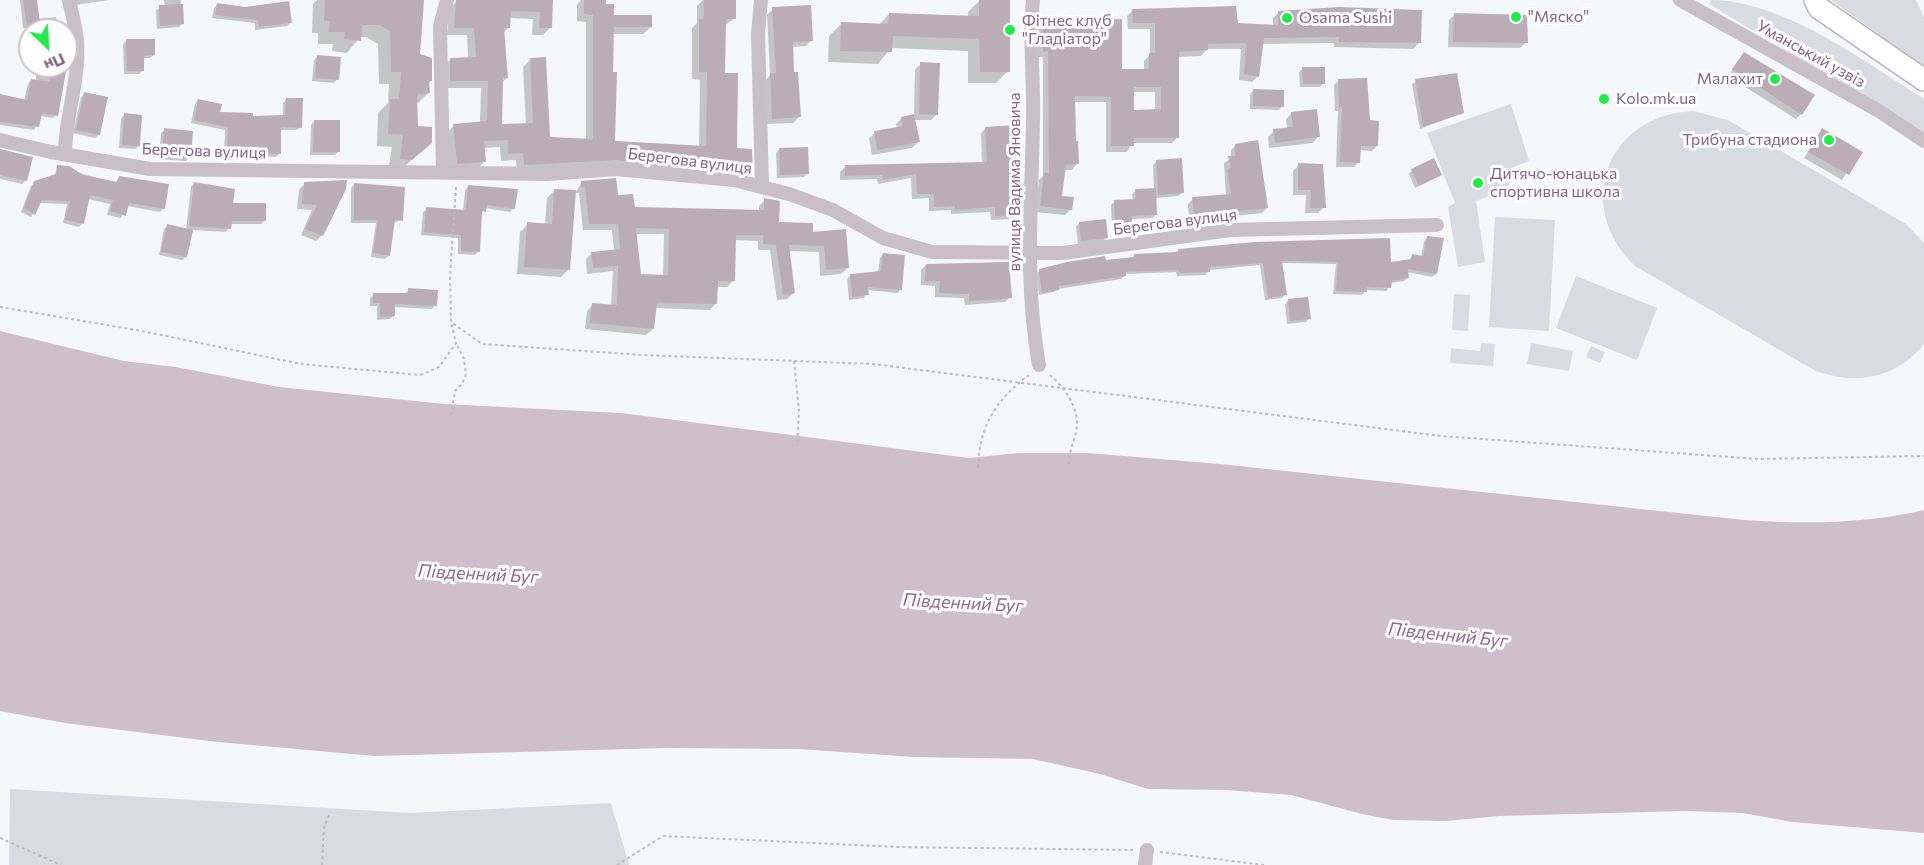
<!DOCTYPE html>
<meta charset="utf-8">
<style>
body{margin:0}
#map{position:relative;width:1924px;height:865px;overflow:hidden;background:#f5f8f8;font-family:Commissioner,sans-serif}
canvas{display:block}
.north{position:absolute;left:18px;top:18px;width:60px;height:60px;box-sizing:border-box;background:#fff;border:2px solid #cfc1c9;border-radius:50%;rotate:155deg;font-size:16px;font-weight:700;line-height:24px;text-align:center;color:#876579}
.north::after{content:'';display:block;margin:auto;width:21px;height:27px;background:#22ea4b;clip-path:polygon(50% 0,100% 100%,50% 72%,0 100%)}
</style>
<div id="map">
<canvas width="1924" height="865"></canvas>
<div class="north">Пн</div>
</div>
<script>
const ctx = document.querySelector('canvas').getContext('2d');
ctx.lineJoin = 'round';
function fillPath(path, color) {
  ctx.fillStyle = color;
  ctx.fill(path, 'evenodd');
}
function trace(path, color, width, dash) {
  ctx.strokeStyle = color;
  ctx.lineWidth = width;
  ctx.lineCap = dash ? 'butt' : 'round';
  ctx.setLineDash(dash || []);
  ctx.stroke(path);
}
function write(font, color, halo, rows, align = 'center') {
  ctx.font = font + ' Commissioner,sans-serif';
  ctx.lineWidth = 6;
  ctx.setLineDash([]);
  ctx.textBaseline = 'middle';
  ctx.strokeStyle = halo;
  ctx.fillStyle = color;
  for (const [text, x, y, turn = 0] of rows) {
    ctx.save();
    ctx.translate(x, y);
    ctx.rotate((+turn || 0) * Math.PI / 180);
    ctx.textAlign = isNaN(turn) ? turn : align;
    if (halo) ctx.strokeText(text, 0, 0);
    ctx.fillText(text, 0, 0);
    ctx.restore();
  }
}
fillPath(new Path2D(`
 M1711,0C1782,0 1864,61 1924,99V134L1709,4Z
 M1831,0H1916L1924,17V67Z
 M1511,104L1529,161L1511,168L1512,178L1507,189L1476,201L1485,262L1458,267L1448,207L1455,203L1427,133Z
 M1693,111L1728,120L1906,224L1924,243V344C1896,379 1854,386 1814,370L1635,266C1573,206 1606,115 1693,111Z
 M1495,217L1555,220L1549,331L1489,327Z
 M1576,276L1657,308L1637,360L1556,328Z
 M1454,294L1470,295L1468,331L1452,330Z
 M1481,343L1495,344L1493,366L1450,363L1451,348L1480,351Z
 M1531,343L1573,351L1569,371L1527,364Z
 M1591,346L1605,352L1600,363L1586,357Z
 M10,789L410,813L611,803L629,865H9Z`), '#d8dce2');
fillPath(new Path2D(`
 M0,331L124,361L176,367L279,387L444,404L621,413L969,458L1018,453H1088L1220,464L1744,520C1806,524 1863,524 1924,510V833L1792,822L1743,813L1685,811L1499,816L1446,821L1393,820L1362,814L1291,795L1226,790L1148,789L1100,774L1033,759L913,757L799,749L666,748L375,756L218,742L65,723L0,711Z`), '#cfbfcb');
fillPath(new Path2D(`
 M20,0H36L38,19L56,17L58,30L23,28Z
 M72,0H109L75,5Z
 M164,0H181L182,24L179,27L157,29L156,10L165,6Z
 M317,0H421L419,55L431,81L427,84L428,93L416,105V127L431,143L398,172L388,171L392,147L377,146L378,113L388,103L389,84H379L378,44L366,37H360L347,53L332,51L333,44H318V33H312L313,4Z
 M552,0L551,27L543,35H532L533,19L509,18V27L503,33L507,78L502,82L500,126L526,125L523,67L530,60L549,138L586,141V22L577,21V5L581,0H605V6L613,16L651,27L643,34H612L614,142L699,147L700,80L692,79V28L697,23V6L703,0H735V18L724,26V74L736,150L751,173L744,181L517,172L516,160L501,161L500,147L483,148L484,162L477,169L450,171L446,133L454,126L480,123L481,88H443V67L450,60L468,59L467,35H447L449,9L456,2Z
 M980,0H1008V71L996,83H968V51L891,48L878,64L828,62L829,36L841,24L879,25L889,14L968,17V12Z
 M217,5L290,23L287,26L255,30V23L212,18L214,8Z
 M773,9L811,41L806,46L791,47L799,117L793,123L767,124L765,81L770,75L767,15Z
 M1133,10L1236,24L1273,26V18L1279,12L1419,43L1413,49L1334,47V43L1262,44L1258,76L1252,82L1239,80L1241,49H1207L1201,56L1177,57L1178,137L1172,143H1132L1127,152H1106V102H1074V142L1077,164L1072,170H1064L1060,197L1071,209L1065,215L1035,212L1039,180L1043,176V57H1037V27L1043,21L1121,71H1144V61L1150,55V29H1128L1127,16ZM1132,92H1155V111H1132Z
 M1455,14L1526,42L1520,48L1448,47L1449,20Z
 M127,40L154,55L150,58H143V70L139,74H124L123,44Z
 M1744,54L1801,114L1796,119L1728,76Z
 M317,57L337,79L334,83L312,81L314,60Z
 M921,64L937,114L931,120H914L918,142L912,148L872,155L869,138L875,133L897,128L896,124L902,118L914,116L915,69Z
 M36,66H64L57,115L53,118L40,116L34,130L0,125V95L24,101L28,84L31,80L36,81Z
 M1303,68L1324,83L1320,87H1300L1299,72Z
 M1339,80L1368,122L1377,146L1372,151L1359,150V162L1354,167H1336L1338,111H1335L1334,85Z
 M1416,81L1463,112L1420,129L1412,84Z
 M1254,90L1282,106L1279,110L1250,109V94Z
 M85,94L99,134L95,138L73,133L81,97Z
 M287,99L301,127L297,130H279L280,153L276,157L224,154L225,130L191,123L195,104L198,100L219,113L251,117H283V103Z
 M1292,113L1318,137L1313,143L1269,148L1268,137L1274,131L1287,129L1286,119Z
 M125,115L139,146L135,149L119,148L121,118Z
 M314,121L338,152L335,155H310L311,125Z
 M986,128L1018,214L1013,219L991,220L990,212L951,214V210L929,211V198L912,199L911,178L878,184L877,179L840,180V172L845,167L982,163L981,133Z
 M165,130L189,158L186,161L159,159L161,133Z
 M1822,130L1860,153L1842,180L1804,158Z
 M1236,145L1267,208L1262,213L1189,221L1188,204L1193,199L1226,196L1224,163L1231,158V150Z
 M780,149L807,174L804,177L777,178L776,153Z
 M0,151L26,180L22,184L0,179Z
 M1157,161L1182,193L1178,196L1155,198L1156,215L1152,218L1131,219L1127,226L1112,227L1111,205L1115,201H1133L1132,194L1136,190H1154L1153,165Z
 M1299,165L1324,207L1318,213H1305L1306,195H1293V171Z
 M58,167L115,183L120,177L164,208L160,212L127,206L121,218L107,215L110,204L88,199L82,223L79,227L63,223L67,204L39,203L31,217L21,212L31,186L54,176Z
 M1412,170L1440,175L1415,188L1409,174Z
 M345,182L322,235L316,241L301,235L312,210L297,209L299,189L305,184Z
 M582,182L616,197L633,209L759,212V206L765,200L778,223L811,233L847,268L841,274L820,276L819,252L788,251L794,293L787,299L777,300L770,250H758V241L734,240L733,281L727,287H716V303L710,310L654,308L653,329L646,335L585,329L587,311L593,304L611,306L613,271L587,274L586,259L592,253L614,251L612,230H583L579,193H574L569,269L561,277L517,274L520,232L528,224L545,225L547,198L555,190L576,192ZM636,234H664L663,277L639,276Z
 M194,183L212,185L211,189L232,205L265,220L261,224H230L226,232L192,230L186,257L182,260L159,255L164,229L168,226L186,230L191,187Z
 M355,184L401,220L393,223L389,255L385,259L371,257L376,223H351V188Z
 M469,186L514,208L510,212L485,208L481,214L479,251L475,255L458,254V238L421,235L423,212L427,209L463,212L465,190Z
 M1079,223L1107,237L1103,241L1078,244L1076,227Z
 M1428,237L1436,274L1432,277L1407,272V278L1404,281L1390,283L1387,291L1365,290L1362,295L1333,294L1336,264L1281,263L1285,294L1282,298L1265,300L1260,265L1209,270L1205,275L1177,276L1176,272L1125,274L1121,279L1058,289L1054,292L1039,295L1036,274L1040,270L1132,258L1134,256L1175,254L1179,250L1390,264L1409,261L1413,255L1421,257L1424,241Z
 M883,254L901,289L897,293L867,290L864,298L849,300L847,279L851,275L878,273L880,258Z
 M926,265L1010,297L1005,302L965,305L964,298L935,297V286L921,285V270Z
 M409,290L435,305L432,309L394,307V316L390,319L377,320V306H370V298L374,295L405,293Z
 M1289,300L1309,318L1306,322L1287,324L1285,304Z`), '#0003');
fillPath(new Path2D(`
 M23,0H37L40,23L27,25Z
 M325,0H424L420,54L432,58V81H429L430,93L417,95L418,126L432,127V143L412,160L400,159L403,135L388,134L390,99H399L401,72H391L390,31L379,25H362L361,41L344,39L345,32H329L330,21H324Z
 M456,0H553L552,28H539L540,12L511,11L510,28H504L508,78H503L502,124L533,123L530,58L546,57L550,137L593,139V15L584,14V0H606V4H614V15H652V27H614L613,72H617L615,141L706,146L707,72H699V19H704V0H736V19H726L725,73H738L737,148L752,149L753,174L617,160L524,165L523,153L508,154V140L484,141L486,162L457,164L453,124L487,121L488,81H450V58L476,57L474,28H454Z
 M979,0H1010V72H980L979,39L893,36L892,52L840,51L841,22L888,24L889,13L979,16Z
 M289,1L292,23L259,27L258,20L215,15L217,3L245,7Z
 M183,4L184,24L160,26L159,5Z
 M811,5L813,41L793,42L794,72H798L801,117L772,119L770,73H776L772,7Z
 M1236,6L1238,23L1278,25V11L1339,7L1422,10L1421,43L1339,42V37L1264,38L1259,77L1244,74L1246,43L1208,44V50L1179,52V138H1134V146H1111V97L1075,96L1076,141H1078L1079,164L1066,165L1062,196L1074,197L1072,210L1040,206L1044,173H1049L1048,51L1043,52L1042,20L1122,19V69H1149V53H1155V23H1133L1132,9ZM1134,87H1161V109L1134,110Z
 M1454,13L1527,15L1528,43L1453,42Z
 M126,39H155V55L144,56V71H127Z
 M1744,52L1815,95L1802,115L1732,69Z
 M317,55L341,57L339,80L315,78Z
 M920,62L940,63L938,115L919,114Z
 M49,66H67L58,116L42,113L39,127L0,122V94L27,100L31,79L50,82Z
 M1302,67H1325V84H1303Z
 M1457,73L1464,113L1423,127L1415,79Z
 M1367,78L1370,120L1379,121L1378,146H1361L1360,163L1340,162L1342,107H1339L1338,79Z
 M1253,89L1284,90V107L1253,106Z
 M84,92L108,97L100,135L76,130Z
 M286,98H303L302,128L281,127V154L227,151L228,127L194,120L198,99L222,104L220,112L253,113V116L285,115Z
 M1317,109L1320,137L1275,143L1273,129L1293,127L1291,112Z
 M124,113L142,115L140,146L122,145Z
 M914,114L920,142L877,150L874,131L903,126L901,117Z
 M314,120H340V152H313Z
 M1015,125L1020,215L995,216V207L955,210V206L934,207V194H917L916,174L883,180L882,175L845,176V165L987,162L985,127Z
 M164,128L193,131L191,159L162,156Z
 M1822,128L1863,152L1849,175L1808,152Z
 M1258,140L1268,208L1194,216L1192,197L1231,194L1227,169L1231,168L1228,156H1235V144Z
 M808,147L809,174L780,175L779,148Z
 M0,149L33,157L27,181L0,175Z
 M1182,158L1184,193L1158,195L1156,160Z
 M1434,158L1442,175L1419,186L1411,169Z
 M1298,163L1323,164L1326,208H1310L1311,190H1298Z
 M57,165L69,166L83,175L117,182L119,176L169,184L165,209L129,203L126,216L110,211L113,200L90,195L84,224L65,220L70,201L42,200L35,215L24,208L34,181L56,174Z
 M616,178L618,195L633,194L635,207L764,210V198L780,201L779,222L813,223V232L846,229L849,268L826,270L824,246L789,245L795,293L783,295L776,245L763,244V235H736L735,281H718L717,304L657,303L654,329L590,323L592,303L617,305L618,266L593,268L591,252L620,249L618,224H589L585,187H581V181ZM636,228L669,229L668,275L641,274Z
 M347,180L346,189L323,236L305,229L317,205L302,204L304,182Z
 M194,182L235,189L233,203H266V221H232L231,229L189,226Z
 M354,183L405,187L403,221L395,220L390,256L373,253L378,220H354Z
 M468,185L518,189L515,209L487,205L486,212L482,211L480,252L461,251V235L424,232L426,207L466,210Z
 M1156,188L1157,215L1132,216V223L1115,224L1114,200L1136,199L1135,189Z
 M554,189L576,190L570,270L524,267L527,222L552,224Z
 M1106,219L1108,238L1081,241L1079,222Z
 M167,224L193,230L187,257L161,252Z
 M1427,236L1444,238L1437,274L1408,269L1409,278L1392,281L1391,288L1367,287V292L1336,291L1338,262L1282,261L1287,295L1268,298L1263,263L1210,267V272L1179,273V270L1126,272V276L1059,286V290L1042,293L1040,278L1039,269L1067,262L1105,256L1106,260L1134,257V254L1178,252V249L1255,242L1390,238L1391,262L1411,259L1412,254L1423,256Z
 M883,253L905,255L902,290L868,287L869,295L852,297L850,274L881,271Z
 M1009,262L1012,298L969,301V294L939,293L940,281H925L926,264Z
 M408,288L438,290L437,306L395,304V316L380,317V303H373V293H408Z
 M1308,297L1311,319L1290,321L1288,299Z`), '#bbadb6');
const primary = new Path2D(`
 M1815,0L1819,8L1924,80`);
trace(primary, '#bdb3b9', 24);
trace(new Path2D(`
 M456,187L450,276L451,322L482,344L643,355L873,364L1441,436L1758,459L1924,456
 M0,307L142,331L301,364L420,375L439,367L456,343L451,322
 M794,361L799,411L797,446
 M1050,375C1063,386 1077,405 1077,423C1077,437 1069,448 1069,464
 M451,415L455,391L462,384L466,374L464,359L456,343
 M978,468C979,427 996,399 1029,375
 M0,838L61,865
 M1160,852L1264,865
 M322,865L324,828L329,815
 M617,865L663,836L899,847L1133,850`), '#c0babe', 2, [3, 3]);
trace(new Path2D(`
 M761,0L758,34L762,187
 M1033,0C1029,40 1034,79 1033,118C1032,200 1024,284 1039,365
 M1680,0L1879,111L1924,141
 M0,140L51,152L150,169L547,174L616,169L734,180L789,194L833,210L883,238L932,252L1063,253L1230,230L1437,225
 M65,154C65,117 80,79 77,42C76,28 72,14 69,0
 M443,172L440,26L447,0
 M1145,865L1147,850`), '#c9c0c5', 14);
trace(primary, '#fff', 21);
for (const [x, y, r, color] of [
 [1516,17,6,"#22ea4b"],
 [1287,18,6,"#22ea4b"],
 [1010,30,6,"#22ea4b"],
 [1775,79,6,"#22ea4b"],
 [1604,99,6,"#22ea4b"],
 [1829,140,6,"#22ea4b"],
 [1478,183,6,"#22ea4b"]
]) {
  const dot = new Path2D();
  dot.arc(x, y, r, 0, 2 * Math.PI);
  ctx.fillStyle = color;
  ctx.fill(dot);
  trace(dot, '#fff', 2);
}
write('16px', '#876579', '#fff', [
 ["\"Мяско\"",1528,17],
 ["Osama Sushi",1299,18],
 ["Фітнес клуб",1022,21],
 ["\"Гладіатор\"",1022,39],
 ["Малахит",1763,79,"right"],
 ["Kolo.mk.ua",1616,99],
 ["Трибуна стадиона",1817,140,"right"],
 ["Дитячо-юнацька",1490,174],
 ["спортивна школа",1490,192]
], 'left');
write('16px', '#876579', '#fff', [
 ["Уманський узвіз",1811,54,29],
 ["Берегова вулиця",204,151,2],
 ["Берегова вулиця",690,161,7],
 ["вулиця Вадима Яновича",1015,182,-90],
 ["Берегова вулиця",1175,222,-7]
]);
write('italic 18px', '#916b88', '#fff', [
 ["Південний Буг",478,574,3],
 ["Південний Буг",963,603,3],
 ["Південний Буг",1448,635,6]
]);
</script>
